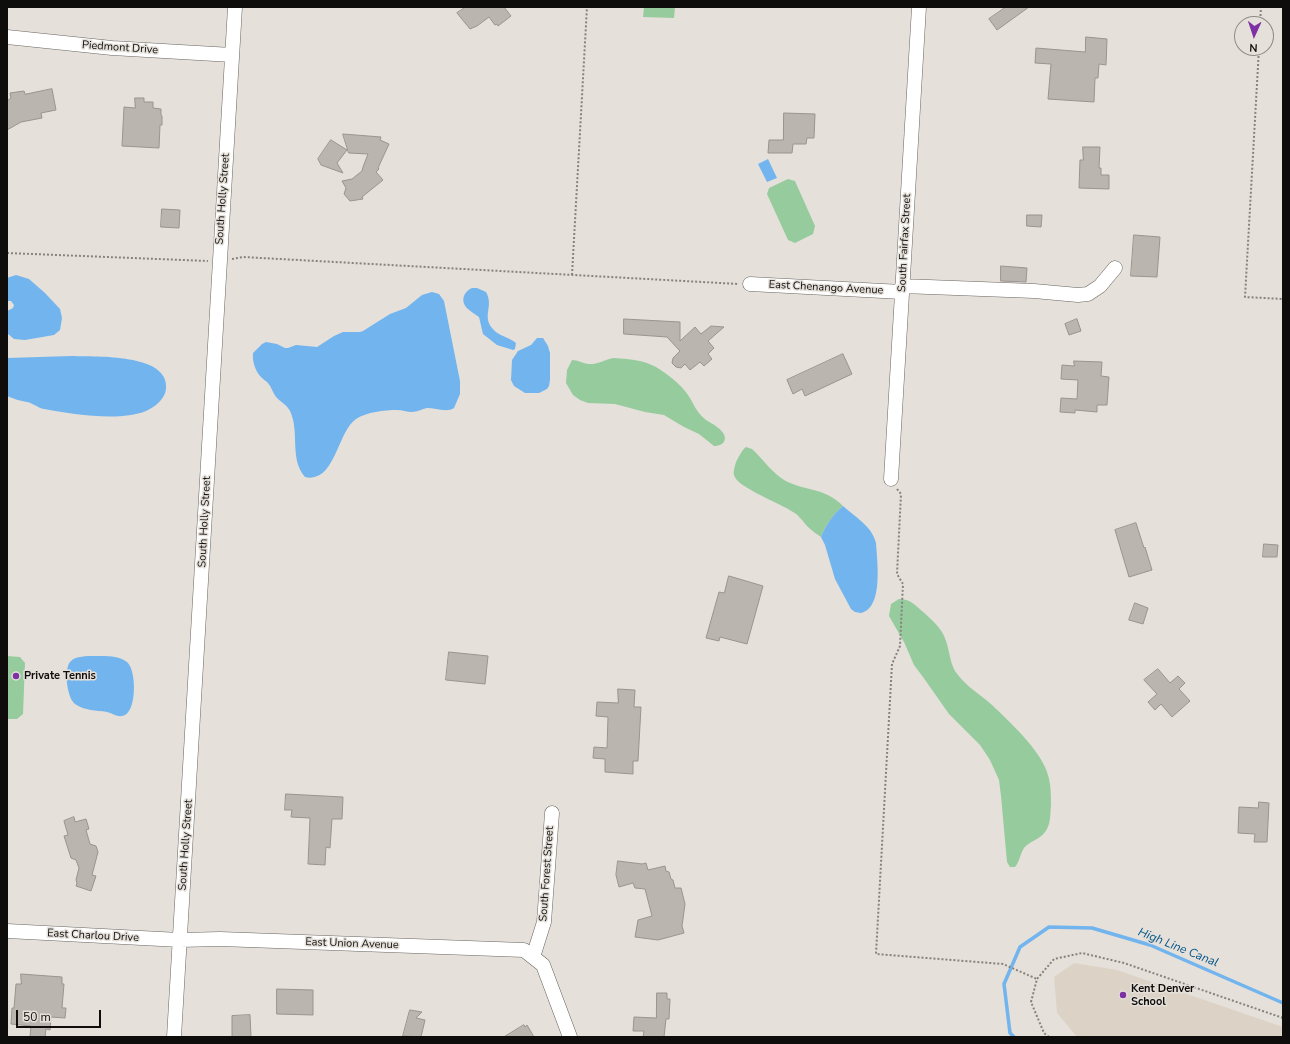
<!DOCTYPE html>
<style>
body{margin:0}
#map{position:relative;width:1290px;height:1044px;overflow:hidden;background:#e5e0da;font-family:"Nunito Sans",sans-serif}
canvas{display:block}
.frame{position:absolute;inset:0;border:8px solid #0f0d0b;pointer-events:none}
.north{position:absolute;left:1234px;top:16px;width:40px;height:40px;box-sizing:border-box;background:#e5e0da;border:1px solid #8f8c87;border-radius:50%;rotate:183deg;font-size:11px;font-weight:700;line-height:16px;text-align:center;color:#0f0d0b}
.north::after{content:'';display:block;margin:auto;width:14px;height:18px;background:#7d31a3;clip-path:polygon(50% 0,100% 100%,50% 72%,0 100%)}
.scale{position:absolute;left:16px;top:1010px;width:85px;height:18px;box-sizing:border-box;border:2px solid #0f0d0b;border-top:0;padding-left:5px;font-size:12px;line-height:14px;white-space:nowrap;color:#0f0d0b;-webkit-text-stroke:3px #e5e0da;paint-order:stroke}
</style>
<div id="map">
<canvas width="1290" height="1044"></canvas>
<div class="frame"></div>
<div class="north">N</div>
<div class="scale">50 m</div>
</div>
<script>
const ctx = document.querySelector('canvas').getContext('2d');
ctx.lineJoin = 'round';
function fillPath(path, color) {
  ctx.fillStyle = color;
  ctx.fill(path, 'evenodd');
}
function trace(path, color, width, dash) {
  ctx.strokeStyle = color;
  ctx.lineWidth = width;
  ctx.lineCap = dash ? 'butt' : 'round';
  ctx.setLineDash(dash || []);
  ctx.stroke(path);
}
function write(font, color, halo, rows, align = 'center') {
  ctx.font = font + ' "Nunito Sans",sans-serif';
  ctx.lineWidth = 3;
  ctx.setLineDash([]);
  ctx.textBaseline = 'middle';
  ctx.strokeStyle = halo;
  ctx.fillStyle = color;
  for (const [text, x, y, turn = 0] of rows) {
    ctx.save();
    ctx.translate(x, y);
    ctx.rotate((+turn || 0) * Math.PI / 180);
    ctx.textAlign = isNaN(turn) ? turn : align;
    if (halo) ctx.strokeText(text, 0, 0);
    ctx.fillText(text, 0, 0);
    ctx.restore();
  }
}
fillPath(new Path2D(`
 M1074,963L1117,970L1283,1027V1037H1077L1057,1013L1054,977Z`), '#dcd3c6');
fillPath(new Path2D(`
 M644,7H675L674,18L643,17Z
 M788,179L795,181L815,226L813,234L795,243L788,240L767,194L769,188Z
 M614,358C629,359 643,360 656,367C667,374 681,384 688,395C694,404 696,412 706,420C712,424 724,429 725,438C725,444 719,446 714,446L699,434L684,427L664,415L645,412L615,404L588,403L580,400L573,395L566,383L567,370L572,360C578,360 582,363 588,364C597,365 606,359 614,358Z
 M746,447L752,449C762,458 770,470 781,478C802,492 824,486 843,506C833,514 826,525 821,537C817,534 812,531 808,527C803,522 800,516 793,512C782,504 736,487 734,475C733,471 735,466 736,462C739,457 741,451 746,447Z
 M899,599C910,599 914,604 922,611C932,620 942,628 946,641C950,652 950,666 958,675C967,687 981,695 992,705C1009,721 1040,750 1047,772C1051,783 1051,794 1051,805C1050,814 1051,821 1047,829C1041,840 1029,841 1024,848C1020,854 1020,861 1015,867H1010L1007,862L1001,796L999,780L990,760L980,745L949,714L923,677L914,665L904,642L889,616L891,604Z
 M7,656L20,657L25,663L23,714L17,719H7Z`), '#96cb9e');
fillPath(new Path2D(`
 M768,159L777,178L767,182L758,164Z
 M16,275L29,279L45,293L60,309L62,318L60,330L54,335L25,340L14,339L8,334L7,311L13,308L14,305L11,301H7V278Z
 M472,288H477L486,292C494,306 482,316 492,328C498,336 509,337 516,343L515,349L513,350L497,345L483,334L479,317C475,314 471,312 468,309C460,302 463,292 472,288Z
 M432,292L439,294L444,301L460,381V394L454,408C447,413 435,408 427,408C422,409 417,412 412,412C407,412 402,410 397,410C384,410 367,412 356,419C337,432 335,484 305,477C289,459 300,432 290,411C287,405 282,403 277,398C273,394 272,387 267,382C266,381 264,380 262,378C256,373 252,362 253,353L262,344L266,342L277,344L285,348H288L296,345L317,347L334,336L343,332H360L363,331L390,314L406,308L422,295Z
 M537,338H543L548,346L550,353V380L549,386L547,389L539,393H525L514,386L511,380L512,360L518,351L531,345Z
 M72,356C95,357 170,353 166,389C165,399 155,407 146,411C119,422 72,414 44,409C38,408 33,403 27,402C20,401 14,399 7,396V358Z
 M843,506C855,517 872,526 876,543C877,560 884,608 861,613L855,612L851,609L835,579L825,545L821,537C826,525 833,514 843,506Z
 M94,656C105,656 118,655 127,662C137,670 137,715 122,716C117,717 112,713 107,712C96,710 85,711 75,704C67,698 63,668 71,661C76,656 87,656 94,656Z`), '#72b4ed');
trace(new Path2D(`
 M1014,1037L1010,1033L1004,984L1020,947L1049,927L1092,928L1150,945L1283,1003`), '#72b4ed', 3.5);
const building = new Path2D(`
 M466,7H504L511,16L498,26L497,24L495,25L489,17L477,26L470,29L457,13Z
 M1006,7H1029L997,30L989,19Z
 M1086,37L1107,39L1106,65L1099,64L1098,78H1095L1094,102L1048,99L1051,64L1035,63L1036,48L1085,52Z
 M52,89L56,110L41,113L42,118L21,122L7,130V101L11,98L10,93L24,91L25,94Z
 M135,98H144V102H153V108L161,109V115L162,116V125H160L159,148L122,146L124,107L135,108Z
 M784,113L815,114L814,138H807L806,144H793L792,153H768L769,140H783Z
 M343,134L381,137L380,140L389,144L378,168L379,169L376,172L383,180L362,197L363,199L350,201L344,194L346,188L342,181L352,179L362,171L363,167L368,154L349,153Z
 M331,140L347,150L337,163L343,173L321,165L318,159Z
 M1083,147H1100L1099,168H1101V175H1109V189L1079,188L1080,160H1083Z
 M162,209L180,210L179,228L161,227Z
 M1027,215H1042L1041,227L1027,226Z
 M1134,235L1160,237L1157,277L1131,276Z
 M1001,266L1027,268L1026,282L1001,281Z
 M624,319L680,322V341L695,327L701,334L711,326L724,327L708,341L714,348L708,354L712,359L704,366L700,362L690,370L685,364L681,368L676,367L672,363L673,358L680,351L667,337L624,334Z
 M1077,319L1081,331L1069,335L1065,324Z
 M843,354L852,374L805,396L802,389L793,394L787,380Z
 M1074,361L1102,362L1101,376L1109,377L1107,405H1097V412L1075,410V413L1060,412L1061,398L1077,399L1078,380L1061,379L1062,365L1074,366Z
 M1136,523L1144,548L1145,547L1152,570L1129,577L1115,530Z
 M1264,544L1278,545L1277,557H1263Z
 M729,576L763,586L747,644L720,637L719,641L706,638L719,592L724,593Z
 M1135,603L1148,608L1143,624L1129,620Z
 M449,652L488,656L485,684L446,680Z
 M1158,669L1170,683L1178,676L1185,683L1179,689L1190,701L1172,717L1161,704L1155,710L1148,702L1157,694L1144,680Z
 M618,689L635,690L634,707H641L638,761H633V774L605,772V759L593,758L594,747L607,748L608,717L596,716L597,702L618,703Z
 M286,794L343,797L342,819H332L330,848L326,847L325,865L308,864L310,818L291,817L292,810H285Z
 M1259,802L1269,803L1267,842H1254L1255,834L1238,833L1239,807L1258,808Z
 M74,817L75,822L86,819L89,829L86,830L90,844L96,846L98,852L92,875L96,876L91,891L76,886L77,883L76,880L79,868L76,860L71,858L64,836L68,835L64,821Z
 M618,861L642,864L646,863L648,870L665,866L666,871L669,872L671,879L673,880L675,888H681L685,904L682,926L684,933L658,940L635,937L638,920L652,916L645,889L635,888L633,883L619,887L616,875Z
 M21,974L62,977V984H64L62,1008H66L65,1018L51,1017L50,1030L46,1029L45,1037H30L31,1026L11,1024L12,1008H14L16,984H21Z
 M277,989L313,990V1015L277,1014Z
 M657,993H667V999H670L669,1019H666L664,1037H643L644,1031H633L634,1017L656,1018Z
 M410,1010L422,1012L416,1018L425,1020L421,1037L403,1036Z
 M250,1015L251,1037H232V1016Z
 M524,1025L525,1027L527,1025L534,1037H504Z`);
fillPath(building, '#bbb5b0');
trace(building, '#99948f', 1);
const minor = new Path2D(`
 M7,37L112,48L232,55
 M750,284L902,292
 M902,286L1034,291L1078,295L1088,294L1100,286L1115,268
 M891,479L919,7
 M7,931L180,940L220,939L524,950L543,965L570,1037
 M533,957L544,922L552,813
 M174,1037L235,7`);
trace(minor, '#696560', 15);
trace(new Path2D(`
 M1260,24L1261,7
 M1259,48L1245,297L1283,299
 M7,253L208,261
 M232,259L243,257L739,284
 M572,275L587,7
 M897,489L901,494L897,574L903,584L900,646L892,664L876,954L1003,964L1037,979
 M1049,1037L1044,1033L1031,1002L1037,979L1054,959L1082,953L1124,963L1283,1018`), '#86827e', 2, [2, 2]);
trace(minor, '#fff', 14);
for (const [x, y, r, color] of [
 [16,676,4,"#7d31a3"],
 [1123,995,4,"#7d31a3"]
]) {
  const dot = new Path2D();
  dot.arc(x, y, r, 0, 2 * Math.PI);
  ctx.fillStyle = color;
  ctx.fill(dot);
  trace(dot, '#e5e0da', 1.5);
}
write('11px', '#0f0d0b', '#e5e0da', [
 ["Piedmont Drive",120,48,4],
 ["South Holly Street",223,199,-86],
 ["South Fairfax Street",905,243,-87],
 ["East Chenango Avenue",826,288,3],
 ["South Holly Street",205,522,-87],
 ["South Holly Street",186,845,-86],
 ["South Forest Street",547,874,-86],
 ["East Charlou Drive",93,936,3],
 ["East Union Avenue",352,944,2]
]);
write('bold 11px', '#0f0d0b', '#e5e0da', [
 ["Private Tennis",24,676],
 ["Kent Denver",1131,989],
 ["School",1131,1002]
], 'left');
write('italic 12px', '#015387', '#e5e0da', [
 ["High Line Canal",1178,948,22]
]);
</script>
